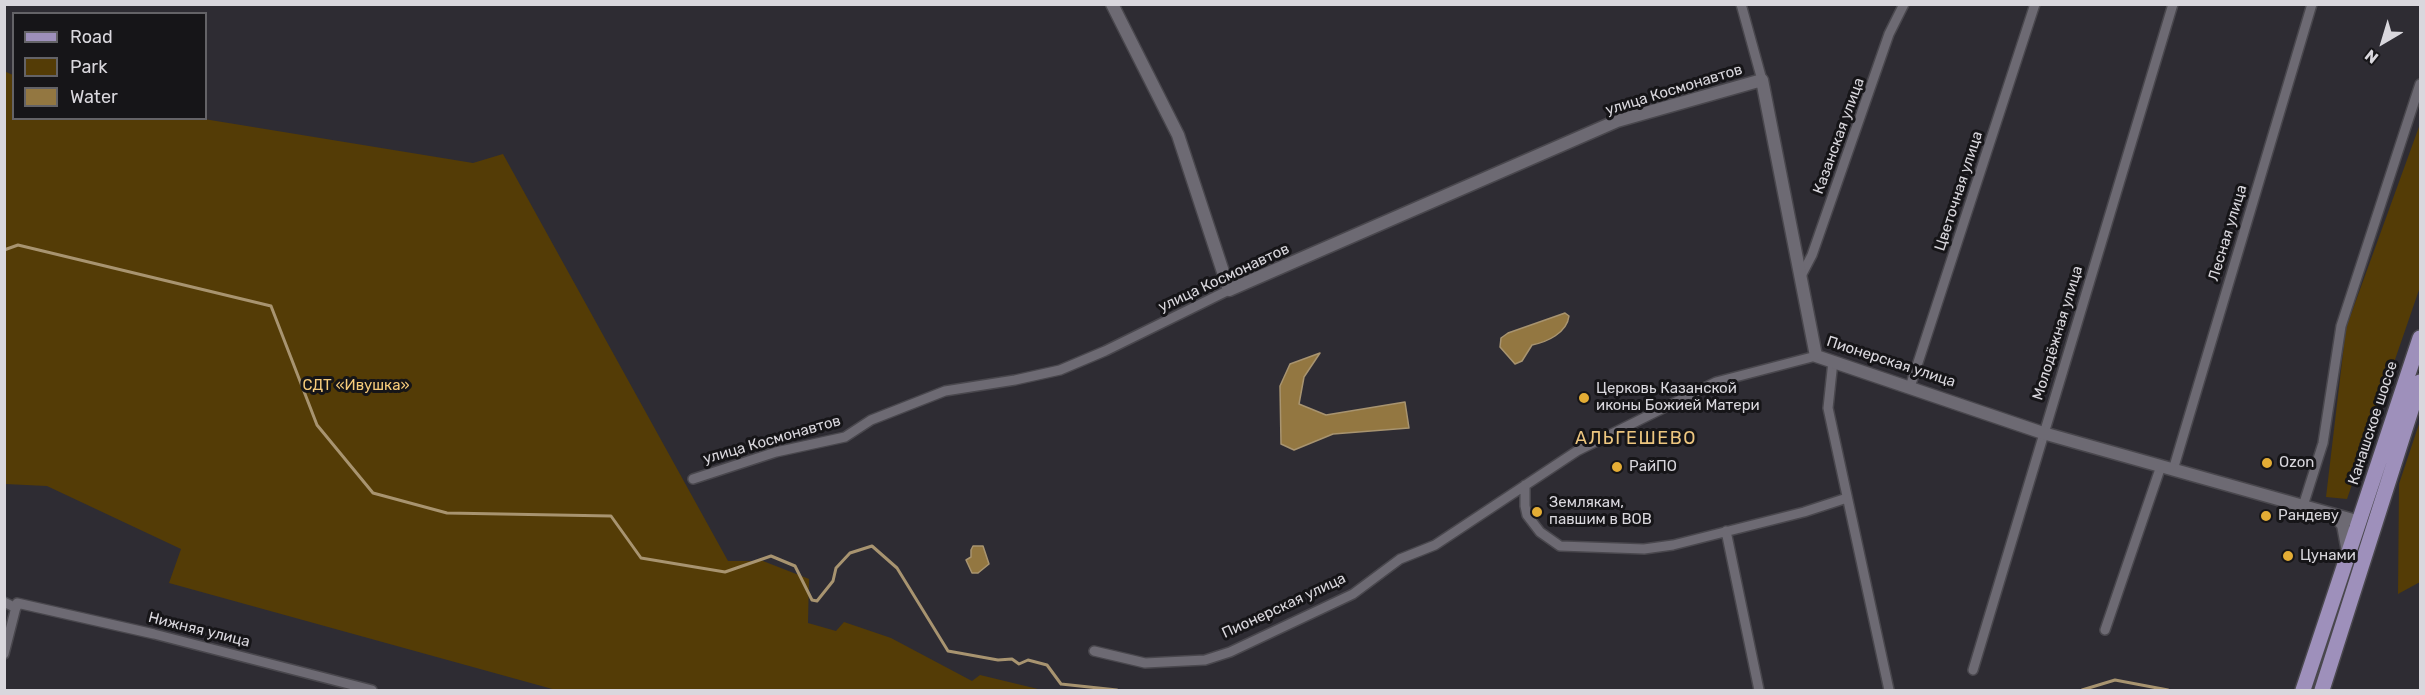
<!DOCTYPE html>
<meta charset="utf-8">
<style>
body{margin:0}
#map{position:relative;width:2425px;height:695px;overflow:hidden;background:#2e2c33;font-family:Rubik,sans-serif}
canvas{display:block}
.frame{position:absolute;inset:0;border:6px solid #d9d7dd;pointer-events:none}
.legend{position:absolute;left:12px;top:12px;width:195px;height:108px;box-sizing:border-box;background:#161518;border:2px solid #646367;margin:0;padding:8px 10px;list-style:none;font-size:18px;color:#d9d7dd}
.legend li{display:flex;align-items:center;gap:12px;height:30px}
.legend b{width:30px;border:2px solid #646367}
.north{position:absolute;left:2353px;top:12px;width:60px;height:60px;-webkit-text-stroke:4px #161518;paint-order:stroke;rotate:218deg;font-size:16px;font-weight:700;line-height:24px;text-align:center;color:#d9d7dd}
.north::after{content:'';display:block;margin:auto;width:21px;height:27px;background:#d9d7dd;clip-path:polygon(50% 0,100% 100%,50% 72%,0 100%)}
</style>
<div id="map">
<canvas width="2425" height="695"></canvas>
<div class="frame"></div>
<ul class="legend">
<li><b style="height:8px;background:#9e90bb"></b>Road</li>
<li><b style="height:16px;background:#543c06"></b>Park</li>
<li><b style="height:16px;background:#937741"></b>Water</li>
</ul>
<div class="north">N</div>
</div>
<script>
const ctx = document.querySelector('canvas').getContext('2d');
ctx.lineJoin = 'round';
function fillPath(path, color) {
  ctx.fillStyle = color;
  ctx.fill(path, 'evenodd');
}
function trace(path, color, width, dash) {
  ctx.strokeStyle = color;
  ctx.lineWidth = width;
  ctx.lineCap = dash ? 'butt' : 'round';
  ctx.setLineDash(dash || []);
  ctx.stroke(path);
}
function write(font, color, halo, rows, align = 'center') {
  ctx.font = font + ' Rubik,sans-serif';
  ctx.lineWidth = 6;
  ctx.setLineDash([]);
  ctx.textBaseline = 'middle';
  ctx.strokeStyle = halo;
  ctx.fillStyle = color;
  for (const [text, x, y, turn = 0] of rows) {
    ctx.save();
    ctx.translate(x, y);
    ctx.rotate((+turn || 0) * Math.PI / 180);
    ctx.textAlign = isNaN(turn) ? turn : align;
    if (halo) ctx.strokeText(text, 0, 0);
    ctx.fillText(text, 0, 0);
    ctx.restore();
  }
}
fillPath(new Path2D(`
 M4,71L13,75L14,118L204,119L473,163L503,154L728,561H763L809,579L808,623L836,631L844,622L891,638L972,681L980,675L1042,690H556L169,583L181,549L47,486L5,484Z
 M2420,124V287L2347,499L2326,497L2346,328Z
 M2420,421V582L2398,594L2399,484Z`), '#543c06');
const water = new Path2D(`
 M1565,313L1569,316C1567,333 1547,342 1532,345L1522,361L1515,364L1500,347L1501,338L1508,333Z
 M1320,353L1304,377L1299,404L1326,415L1405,402L1409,428L1333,434L1294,450L1281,444L1280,386L1290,364Z
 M973,546H983L989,564L978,573H972L966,560L971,557V550Z`);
fillPath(water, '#937741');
trace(water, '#a89470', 1.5);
trace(new Path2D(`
 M4,250L18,245L271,306L317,425L373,493L447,513L611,516L641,558L725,572L771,556L795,566L812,600L817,601L833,581L836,568L850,553L872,546L897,568L948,651L998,660L1012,659L1019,664L1028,660L1047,665L1061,684L1117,690
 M2082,690L2115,680L2168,690`), '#a89470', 3);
const minor = new Path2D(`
 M1741,4L1762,80
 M1800,278L1812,255L1889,34L1904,4
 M1833,361L1828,408L1889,690
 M1910,387L2035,4
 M2173,470L2312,4
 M693,479L776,452L845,437L871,420L945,391L1015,380L1060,370L1105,351L1229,290
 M1525,485V506L1527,515L1540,532L1560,546L1644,549L1673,545L1804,512L1847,498
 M2303,506L2323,443L2341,326L2420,84
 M1726,531L1759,690
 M4,602L16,608
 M2105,630L2161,466
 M1094,651L1145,663L1205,660L1230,652L1353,594L1400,559L1435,545L1577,451L1716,382L1816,356
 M4,654L17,603L154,634L372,690
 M1973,670L2173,4`);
const tertiary = new Path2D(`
 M1112,4L1178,135L1229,290L1617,121L1762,80L1816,356L2043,433L2360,522
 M2334,515L2343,525L2348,552`);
const primary = new Path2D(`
 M2303,690L2420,338
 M2322,690L2420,382`);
trace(minor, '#49474d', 12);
trace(tertiary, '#49474d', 15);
trace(primary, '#49474d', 18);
trace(minor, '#6d6a73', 9);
trace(tertiary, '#6d6a73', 12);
trace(primary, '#9e90bb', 15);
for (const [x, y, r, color] of [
 [1584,398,6,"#e4ad35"],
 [2267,463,6,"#e4ad35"],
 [1617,467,6,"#e4ad35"],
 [1537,512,6,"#e4ad35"],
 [2266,516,6,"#e4ad35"],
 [2288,556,6,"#e4ad35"]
]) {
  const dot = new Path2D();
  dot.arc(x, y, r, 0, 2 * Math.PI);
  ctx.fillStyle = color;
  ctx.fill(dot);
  trace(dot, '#161518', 2);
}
write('15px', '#d9d7dd', '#161518', [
 ["улица Космонавтов",1674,90,-17],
 ["Казанская улица",1839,136,-70],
 ["Цветочная улица",1959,191,-72],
 ["Лесная улица",2228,233,-73],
 ["улица Космонавтов",1224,278,-25],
 ["Молодёжная улица",2058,333,-73],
 ["Пионерская улица",1891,362,18],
 ["Канашское шоссе",2373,423,-72],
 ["улица Космонавтов",772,440,-16],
 ["Пионерская улица",1284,606,-25],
 ["Нижняя улица",199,630,14]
]);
write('15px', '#f7cc7b', '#161518', [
 ["СДТ «Ивушка»",356,386]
]);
write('15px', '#d9d7dd', '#161518', [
 ["Церковь Казанской",1596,389],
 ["иконы Божией Матери",1596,406],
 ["Ozon",2279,463],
 ["РайПО",1629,467],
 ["Землякам,",1549,503],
 ["павшим в ВОВ",1549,520],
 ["Рандеву",2278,516],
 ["Цунами",2300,556]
], 'left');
ctx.letterSpacing = '1.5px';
write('18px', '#edc67f', '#161518', [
 ["АЛЬГЕШЕВО",1636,439]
]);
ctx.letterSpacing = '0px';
</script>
